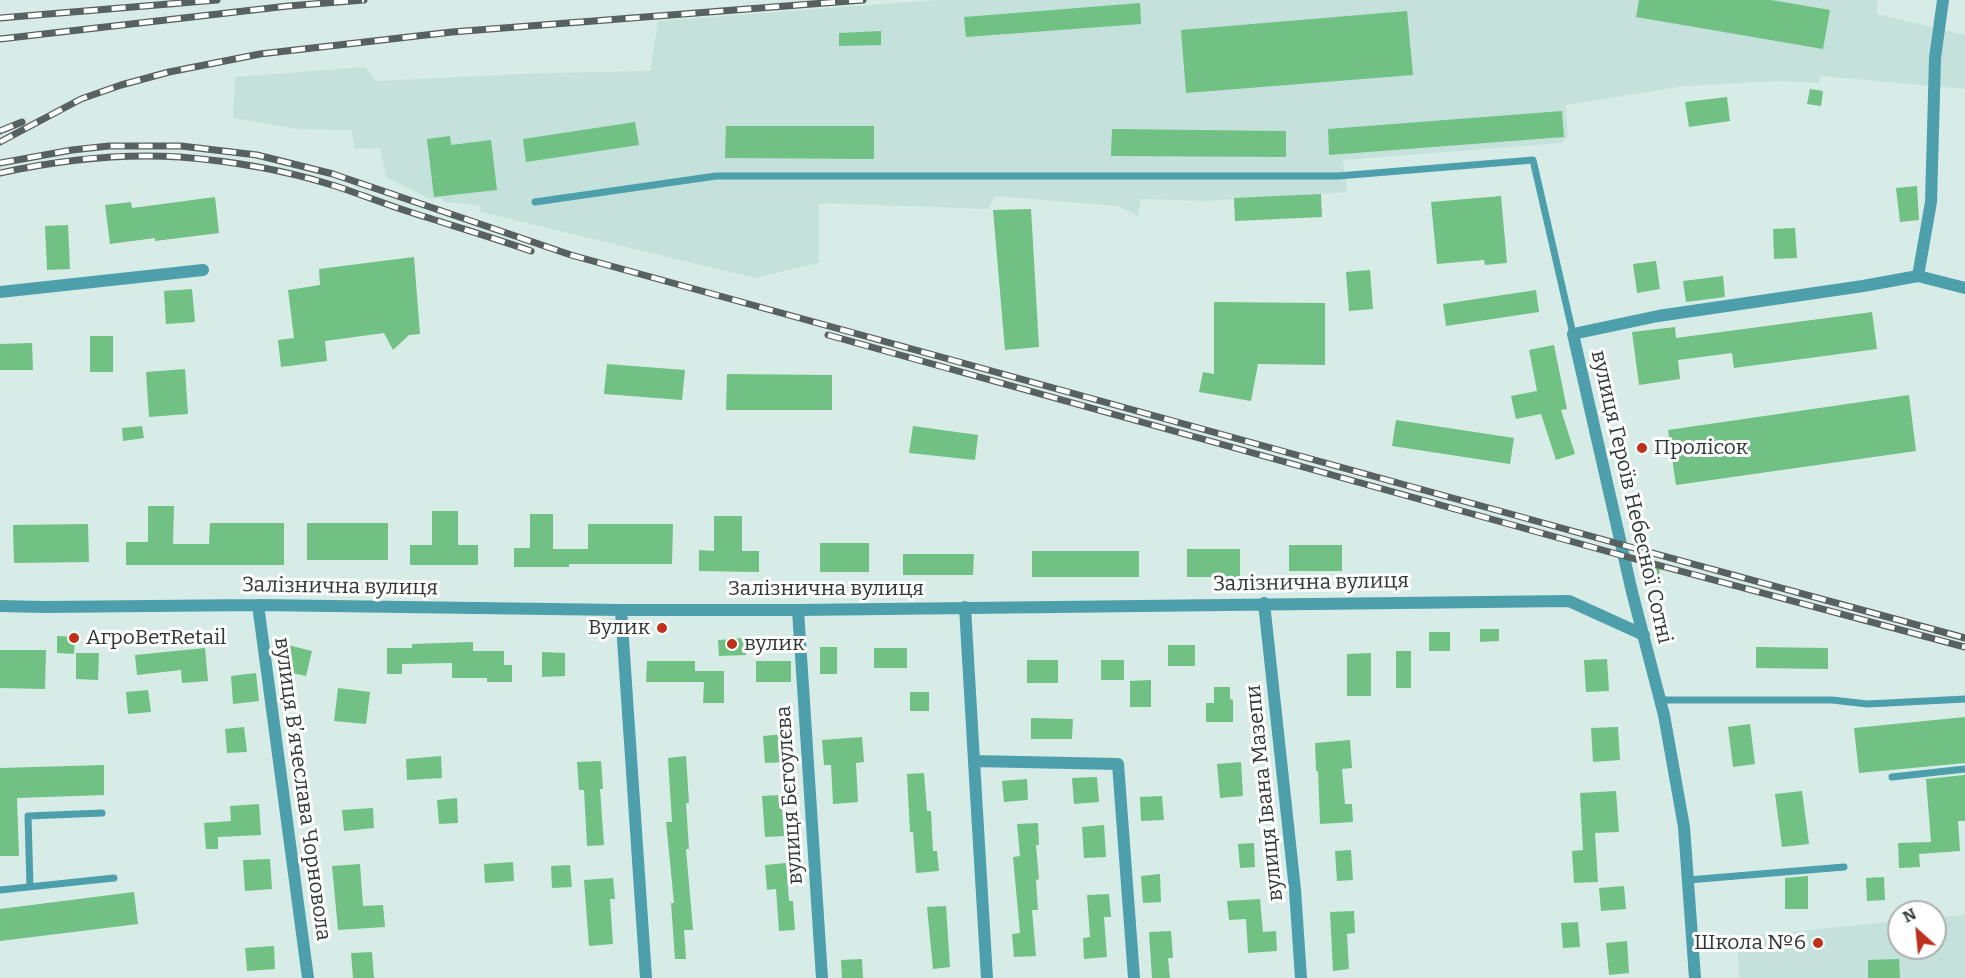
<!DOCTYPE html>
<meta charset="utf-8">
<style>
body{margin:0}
#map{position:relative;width:1965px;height:978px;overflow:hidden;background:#d8ece7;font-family:Bitter,serif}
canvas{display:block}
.north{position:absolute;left:1887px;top:900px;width:60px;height:60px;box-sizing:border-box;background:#fff;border:2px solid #acafaf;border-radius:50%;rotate:333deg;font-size:16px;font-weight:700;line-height:24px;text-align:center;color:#303836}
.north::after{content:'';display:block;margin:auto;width:21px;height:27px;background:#bd311d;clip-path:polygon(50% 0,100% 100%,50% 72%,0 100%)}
</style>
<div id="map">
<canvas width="1965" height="978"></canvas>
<div class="north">N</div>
</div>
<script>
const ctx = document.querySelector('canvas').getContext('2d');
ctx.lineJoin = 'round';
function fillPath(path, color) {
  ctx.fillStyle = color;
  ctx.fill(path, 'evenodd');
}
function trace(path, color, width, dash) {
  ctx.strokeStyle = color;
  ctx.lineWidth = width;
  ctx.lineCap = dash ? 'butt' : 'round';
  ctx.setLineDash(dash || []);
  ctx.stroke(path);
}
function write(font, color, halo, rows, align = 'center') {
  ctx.font = font + ' Bitter,serif';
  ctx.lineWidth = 6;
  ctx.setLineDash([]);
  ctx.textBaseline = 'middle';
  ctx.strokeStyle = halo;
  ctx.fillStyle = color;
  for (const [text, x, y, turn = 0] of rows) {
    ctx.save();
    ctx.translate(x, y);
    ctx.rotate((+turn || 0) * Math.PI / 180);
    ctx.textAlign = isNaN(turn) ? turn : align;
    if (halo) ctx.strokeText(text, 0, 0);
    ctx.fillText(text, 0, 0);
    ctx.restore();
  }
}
fillPath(new Path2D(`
 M936,0H1877V14L1965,35V89L1821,76L1819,83L1777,81L1684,86L1566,105L1568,137L1561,143L1343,160L1347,192L1207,201L1141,199L1138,216L1118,206L995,196L988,209L819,203V263L755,278L481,212L479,205L444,202L441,198L430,199L386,177L380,148L354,149L352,130L297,129L233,118L235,77L365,67L376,81L542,73L650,71L658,21Z
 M1965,915V978H1739L1737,937L1899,921V948H1935V918Z`), '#c4e2db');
fillPath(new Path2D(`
 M1639,0H1771L1830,10L1823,49L1636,17Z
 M1140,3L1141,24L966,37L964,17Z
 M1407,11L1413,75L1186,93L1181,30Z
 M881,31V45L839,46V33Z
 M1810,89L1823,91L1821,106L1807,104Z
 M1727,97L1730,121L1689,127L1685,102Z
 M1562,111L1564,137L1329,155L1328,129Z
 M635,122L639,145L526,162L523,139Z
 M726,126H874V159L725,158Z
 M1112,129L1286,131V157L1111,156Z
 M450,136L451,145L491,140L497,190L434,197L427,139Z
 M1917,186L1919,220L1900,222L1896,188Z
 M1321,194L1322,217L1235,221L1234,198Z
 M1501,196L1507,263L1485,265L1484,260L1437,264L1431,202Z
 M215,197L219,233L155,241V238L110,244L105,205L131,202L132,208Z
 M1031,209L1039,347L1005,350L993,210Z
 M68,225L70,269L47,270L45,226Z
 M1795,228L1797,258L1774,259L1773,229Z
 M414,257L420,334L409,335L393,350L384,333L325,341L327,361L281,367L278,340L294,338L288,290L320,285L319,269Z
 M1656,261L1660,289L1637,293L1633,264Z
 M1370,270L1373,309L1349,311L1346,272Z
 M1723,276L1725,297L1686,302L1683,281Z
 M192,289L195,322L166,324L164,291Z
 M1536,290L1539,312L1446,326L1443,304Z
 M1214,302L1325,303V365L1258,364L1251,401L1199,392L1203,372L1214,374Z
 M1872,312L1877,349L1734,368L1732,353L1678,360L1680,379L1639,385L1632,332L1675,327L1676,338Z
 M90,336H113V372H90Z
 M32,343L33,370H0V344Z
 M1554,345L1567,409L1561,410L1575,454L1556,460L1541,414L1516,419L1511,396L1537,391L1529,350Z
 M607,364L685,370L682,400L604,394Z
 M185,369L188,414L149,417L146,372Z
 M727,374L832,375V410H726Z
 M1909,395L1916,451L1676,485L1668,430Z
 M1396,420L1514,438L1510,464L1392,446Z
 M142,426L144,438L123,441L122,428Z
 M913,426L978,435L975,460L909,453Z
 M148,506H174L173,544H209L210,523H284V565H126V542H148Z
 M432,511H458V545H478V565H410V545H432Z
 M530,514H553V549H588V524H673L672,564H569V567H514V548H530Z
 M714,516H742V551H759V572L699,571V550L714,551Z
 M307,523H388V560H307Z
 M88,524L89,562L14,563L13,525Z
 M820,543H869V572H820Z
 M1289,545H1342V571H1289Z
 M1187,549H1240V577H1187Z
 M1032,551H1139V577H1032Z
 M903,554H974L973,575H903Z
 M1646,565L1660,568L1658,580L1643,578Z
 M1480,629H1499V641L1480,642Z
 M1429,632H1450V651H1429Z
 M57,636L75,637L74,654L57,653Z
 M745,638L746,655L719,656L718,640Z
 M473,642V651H504V665H512V682H487V678H452V663L402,664V674H387V648H412V644Z
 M288,645L312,651L306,676L282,671Z
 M1168,645H1195V666H1168Z
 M820,647H837V674H820Z
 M1756,647L1828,648V669L1756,668Z
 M205,648L208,681L182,683L181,670L137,675L135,655Z
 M874,648H907V668H874Z
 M0,650H46L45,689L0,688Z
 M1396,651H1411V688H1396Z
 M542,652L565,653V676L542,677Z
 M76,653H99L98,680L76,679Z
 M1371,653V696H1347V654Z
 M1607,659L1609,691L1586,692L1584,660Z
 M1027,660H1058V683H1027Z
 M1101,660H1124V680H1101Z
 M647,661H695V671H724V703H703L704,682H646Z
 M756,661H791V682H756Z
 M256,673L259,701L233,704L231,676Z
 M1151,680V707H1130V681Z
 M1214,687H1230V699L1233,700V722H1206V703H1214Z
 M338,688L370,692L366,724L334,721Z
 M148,690L151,712L128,714L126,692Z
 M910,692H929V711H910Z
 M1965,717V763L1859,773L1854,728Z
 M1031,718L1073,719L1072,739H1031Z
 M1750,724L1755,764L1733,767L1728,727Z
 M244,727L247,752L227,753L225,729Z
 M1618,727L1620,760L1593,762L1591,728Z
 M784,734L786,762L765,763L763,736Z
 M862,737L864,762L856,763L858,802L833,804L831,765H824L822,740Z
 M1350,740L1352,768L1342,769L1345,804H1352L1353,822L1320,824L1318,771H1316L1315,743Z
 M441,756L442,778L407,780L406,759Z
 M686,756L689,803H686L689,849H686L693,930H684L686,959H675L671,903H674L666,822H672L668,758Z
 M601,761L603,789H600L604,845L587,846L584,790H579L577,762Z
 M1241,762L1243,796L1220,798L1217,764Z
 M104,765V795L17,798L19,856H0V768Z
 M924,773L927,811H931L933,851H937L939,871L916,873L913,832H910L907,774Z
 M1965,775V821H1958L1960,851L1919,854L1920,867L1899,868L1898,843L1931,842L1926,779Z
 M1097,777L1099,802L1074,804L1072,778Z
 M1027,779L1028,800L1004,802L1002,781Z
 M1616,791L1619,832L1595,833L1598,882L1574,883L1572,851L1583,850L1580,793Z
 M1802,791L1809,844L1782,847L1775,794Z
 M781,795L784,836L765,837L762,796Z
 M1162,796L1164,820L1141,821L1140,797Z
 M457,798L458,823L439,824L437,800Z
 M259,804L261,835L218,837V849H206L204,823L231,821L230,806Z
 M373,808L374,828L344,831L342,810Z
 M1038,823L1039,845H1036L1039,879L1036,880L1038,910H1032L1036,956L1014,957L1012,934L1020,933L1013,857L1020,856L1017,824Z
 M1104,825L1106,857L1084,858L1082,827Z
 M1254,843L1255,867L1240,868L1238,844Z
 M1351,850L1353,880L1337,881L1335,851Z
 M270,859L272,889L245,891L243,860Z
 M513,862L514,881L485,883L484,864Z
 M786,863L789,901H793L795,930L779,931L776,889L767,890L765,865Z
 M360,864L363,906L383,905L385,927L338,930L332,866Z
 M570,865L572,887L552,888L551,866Z
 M1160,874L1161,902L1143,903L1141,876Z
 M1808,876V909H1785V878Z
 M1884,877L1885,900L1867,901L1866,878Z
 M613,878L615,899H610L613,944L589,946L584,880Z
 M1624,886L1626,909L1601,911L1599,888Z
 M134,892L138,924L0,941V909Z
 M1109,894L1111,917H1104L1107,957L1084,959L1083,938L1090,937L1087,895Z
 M1260,899L1263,932L1276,931L1277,951L1248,953L1246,919L1229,920L1227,901Z
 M946,906L950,967L933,969L927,907Z
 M1354,911L1355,933L1347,934L1349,969L1333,971L1330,912Z
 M1578,922L1580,947L1563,948L1561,923Z
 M1171,931L1173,958H1168L1170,978H1152L1149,932Z
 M1627,941L1629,973L1609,975L1606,943Z
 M274,946L275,969L247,971L245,948Z
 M372,952L374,978H353L351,953Z
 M862,959L863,978H842L841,960Z
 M1899,959L1900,978H1868V960Z`), '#70c183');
trace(new Path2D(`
 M535,202L716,176H1338L1533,160L1573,334
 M1660,700H1832L1868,704L1965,699
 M1892,777L1965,769
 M1688,880L1844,867
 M30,887L28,816L102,813
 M0,890L114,878`), '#4e9fac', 7);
trace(new Path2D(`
 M1918,276L1965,288
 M0,292L203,270
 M1264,603L1295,890L1301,978
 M258,605L308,978
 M0,606L44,607L258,605L621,610H798L1569,601L1644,635
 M965,607L974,761
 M621,610L646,978
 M798,610L822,978
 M987,978L974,761L1118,764L1134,978
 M1695,978L1684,827L1664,715L1632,592L1573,334L1658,316L1863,286L1918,276L1931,202L1935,58L1943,0`), '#4e9fac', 12);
const rail = new Path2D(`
 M0,18L217,0
 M0,39L288,6L364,0
 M0,131L22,122
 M0,142L81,99L121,85L169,72L260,54L452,32L863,0
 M0,163L72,150L109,146H181L257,155L333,174L571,255L1623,545L1965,638
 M0,173C59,160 119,153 180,157C231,161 284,170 332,185C358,193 384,204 410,212C450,225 491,237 531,251
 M828,335L1624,556L1965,647`);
trace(rail, '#57615f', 7);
trace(rail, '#fff', 4.5, [14]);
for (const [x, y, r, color] of [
 [1642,448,6,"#bd311d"],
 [662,628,6,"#bd311d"],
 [74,638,6,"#bd311d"],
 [732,644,6,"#bd311d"],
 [1818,943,6,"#bd311d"]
]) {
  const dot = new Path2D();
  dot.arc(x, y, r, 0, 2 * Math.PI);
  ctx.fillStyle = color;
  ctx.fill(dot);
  trace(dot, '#fff', 2);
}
write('21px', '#303836', '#fff', [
 ["Пролісок",1654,448],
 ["Вулик",650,628,"right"],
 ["АгроВетRetail",86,638],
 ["вулик",744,644],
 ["Школа №6",1806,943,"right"]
], 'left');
write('21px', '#303836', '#fff', [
 ["вулиця Героїв Небесної Сотні",1631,497,77],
 ["Залізнична вулиця",1311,583,-1],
 ["Залізнична вулиця",340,587,1],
 ["Залізнична вулиця",826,589],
 ["вулиця Вʼячеслава Чорновола",302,789,82],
 ["вулиця Івана Мазепи",1265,793,-96],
 ["вулиця Бєгоулєва",790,795,-94]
]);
</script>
